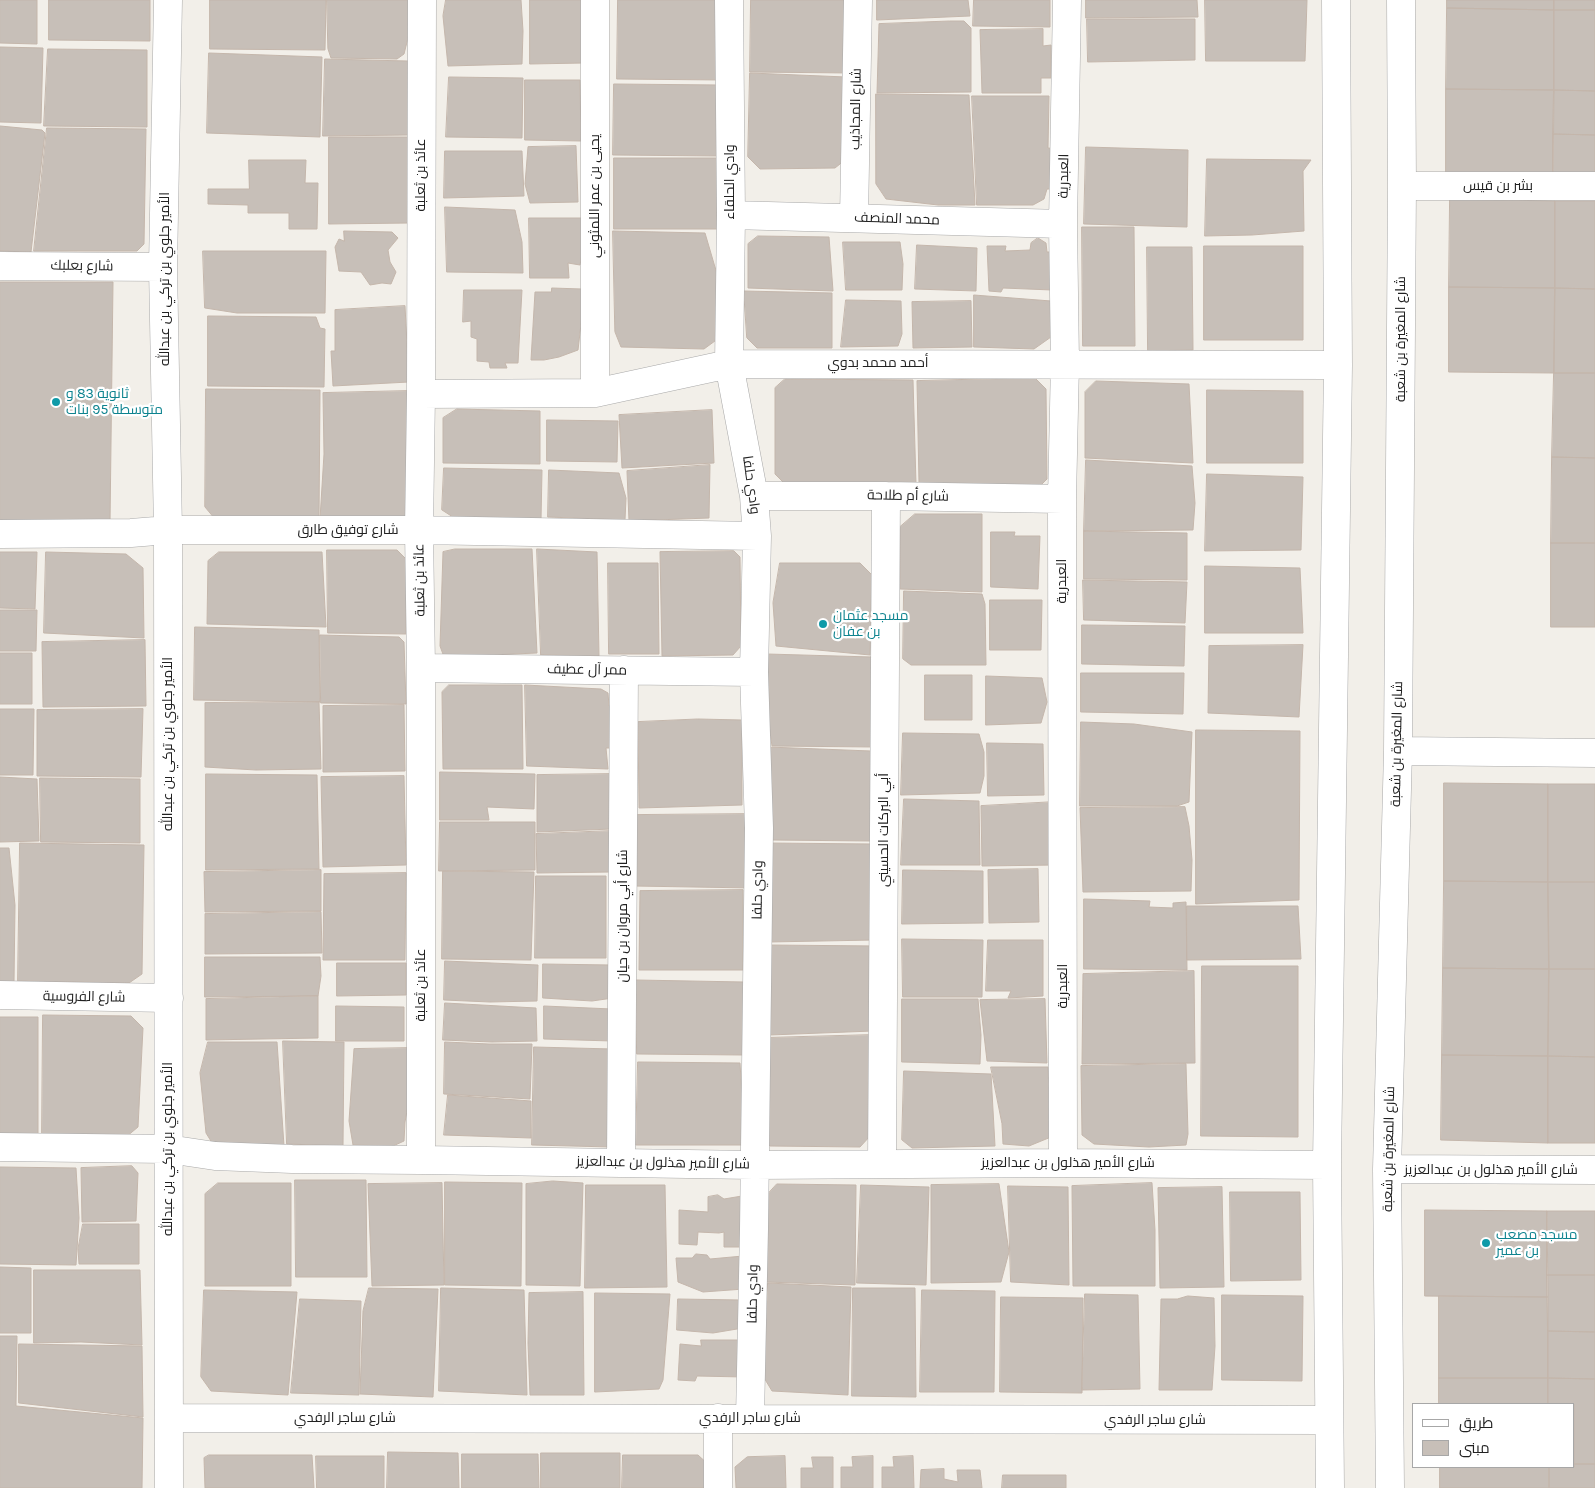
<!DOCTYPE html>
<meta charset="utf-8">
<style>
body{margin:0}
#map{position:relative;width:1595px;height:1488px;overflow:hidden;background:#f2efe9;font-family:Karla,Cairo,sans-serif}
canvas{display:block}
.legend{position:absolute;left:1412px;top:1403px;width:162px;height:65px;box-sizing:border-box;background:#fff;border:1px solid #a7a7a7;margin:0;padding:6px 9px;list-style:none;font-size:15px;color:#222}
.legend li{display:flex;align-items:center;gap:10px;height:25px}
.legend b{width:25px;border:1px solid #a7a7a7}
</style>
<div id="map">
<canvas width="1595" height="1488"></canvas>
<ul class="legend">
<li><b style="height:6px;background:#fff"></b>طريق</li>
<li><b style="height:14px;background:#c7bfb8"></b>مبنى</li>
</ul>
</div>
<script>
const ctx = document.querySelector('canvas').getContext('2d');
ctx.lineJoin = 'round';
function fillPath(path, color) {
  ctx.fillStyle = color;
  ctx.fill(path, 'evenodd');
}
function trace(path, color, width, dash) {
  ctx.strokeStyle = color;
  ctx.lineWidth = width;
  ctx.lineCap = dash ? 'butt' : 'round';
  ctx.setLineDash(dash || []);
  ctx.stroke(path);
}
function write(font, color, halo, rows, align = 'center') {
  ctx.font = font + ' Karla,Cairo,sans-serif';
  ctx.lineWidth = 4.5;
  ctx.setLineDash([]);
  ctx.textBaseline = 'middle';
  ctx.strokeStyle = halo;
  ctx.fillStyle = color;
  for (const [text, x, y, turn = 0] of rows) {
    ctx.save();
    ctx.translate(x, y);
    ctx.rotate((+turn || 0) * Math.PI / 180);
    ctx.textAlign = isNaN(turn) ? turn : align;
    if (halo) ctx.strokeText(text, 0, 0);
    ctx.fillText(text, 0, 0);
    ctx.restore();
  }
}
const building = new Path2D(`
 M0,0H37V44L0,43Z
 M49,0H150V41L49,40Z
 M210,0H326L325,50L210,49Z
 M327,0H409V34L404,54L397,59L331,58L328,49Z
 M446,0H521L523,31L522,64L448,66L443,16Z
 M530,0H583L584,63L530,64Z
 M618,0H722V80L617,79Z
 M751,0H845L850,73L750,72Z
 M877,0H968L970,16L877,20Z
 M974,0H1050V27L973,26Z
 M1086,0H1197L1198,17L1086,18Z
 M1205,0H1307L1305,61H1206Z
 M1447,0H1554V10L1447,8Z
 M1554,0H1595V10H1554Z
 M1447,8L1554,10V90L1446,89Z
 M1554,10H1595V91L1554,90Z
 M1087,19H1195V60L1088,62Z
 M950,21H964L971,28V92L877,93L879,24Z
 M1043,29V46L1051,45V78H1041V93H982L980,30Z
 M0,47L43,48L41,123L0,122Z
 M48,49L147,50V127L44,126Z
 M209,53L322,57L320,137L207,133Z
 M325,59L408,61L409,135L323,136Z
 M750,73L846,77L845,160L835,168L760,169L748,157Z
 M449,77L523,78L522,138L446,137Z
 M525,80H580L581,141L525,140Z
 M614,84L719,85V156L613,155Z
 M1446,89L1554,90L1553,176L1446,174Z
 M1554,90L1595,91V135L1553,134Z
 M876,94L969,95L975,205H938L886,199L876,184Z
 M972,96H1049L1048,148L1057,149V189H1047L1044,199L1033,205H977Z
 M0,126L42,130L45,133L31,252L0,251Z
 M47,128L146,129L144,244L137,251H34Z
 M1553,134L1595,135V176H1553Z
 M329,137H409L410,223L329,224Z
 M576,146L578,202L530,203L525,184L528,147Z
 M1086,147L1188,150L1187,227L1084,224Z
 M445,151H522L524,196L444,198Z
 M614,158H718V229H614Z
 M1207,159L1311,160L1303,171L1304,231L1252,235L1205,236Z
 M249,160H306L305,183H318L317,229H289V213H248V205L208,204V189H249Z
 M1450,199L1555,201V288L1449,287Z
 M1555,201H1595V289L1555,288Z
 M445,207L515,210L522,242L523,273L447,272Z
 M529,218H583L584,243L580,265L568,263L569,278H530Z
 M1082,227H1134L1135,346H1083Z
 M344,231L392,232L398,238L388,250L390,262L396,272L391,284L382,283L370,285L361,272L339,271L335,247L339,239L344,241Z
 M613,231L705,233L722,291L719,338L704,349L621,347L615,332Z
 M758,236L829,237L833,291L748,288V244Z
 M1038,238L1046,243L1047,252H1052V290L1003,288L1001,292L989,291L987,246H1006L1005,251L1030,250L1031,243Z
 M843,242H900L903,264L902,290H846Z
 M917,245L977,248L976,291L915,289Z
 M1204,246H1303V340H1204Z
 M1147,247H1192L1193,350L1148,351Z
 M203,251H326L325,313H237L205,308Z
 M0,282H113L110,523L0,521Z
 M1449,287L1555,288L1554,373L1449,372Z
 M552,288L582,289L583,307L578,350L559,357L544,360H531L535,292H551Z
 M1555,288L1595,289V373H1554Z
 M464,290H522L518,363H505L507,368H490L489,362L477,361V339L471,337V321L463,322Z
 M744,291L832,293V348H757L747,338Z
 M974,295L1051,301V337L1034,349L974,347Z
 M846,300L901,301L902,334L898,346L841,347Z
 M971,301L972,347L913,348L912,302Z
 M405,306L409,382L333,386L331,351H335V310Z
 M208,316L316,317L320,328L325,329L324,387L208,386Z
 M1554,373H1595V458L1552,457Z
 M1035,378L1046,389L1047,479L1039,487L919,483L917,381Z
 M785,379L913,380L916,484H785L775,474V388Z
 M1096,381L1189,384L1193,463L1085,458V392Z
 M206,389L320,390L319,520L215,519L205,507Z
 M1207,390L1303,391V463H1207Z
 M408,391L407,517L320,519L324,454L323,393Z
 M457,409L540,411V464L443,463V418Z
 M712,410L714,463L622,468L619,415Z
 M547,420L618,421L617,462L547,461Z
 M1552,457L1595,458V543H1551Z
 M1086,460L1192,466L1195,503L1193,530L1084,531Z
 M710,465L709,518L629,521L627,471Z
 M444,468L542,470L541,520L456,519L442,510Z
 M549,470L619,473L626,498L625,520L548,517Z
 M1207,474L1303,477L1301,550L1205,551Z
 M915,514H982V592L900,589V527Z
 M1084,531L1187,533V580L1084,579Z
 M991,532H1015L1014,536H1040L1038,589L991,587Z
 M1551,543H1595V627H1551Z
 M455,549H532L537,653L444,657L440,646L443,552Z
 M537,549L597,552L599,656L541,655Z
 M327,550H397L407,560L406,634L328,633Z
 M734,551L740,557L741,646L733,655L662,656L660,552Z
 M0,552H37L35,609L0,608Z
 M46,552L126,554L143,568L144,638L44,633Z
 M219,552H322L326,627L207,624L208,561Z
 M608,563H658L659,654H609Z
 M780,563H860L872,575L870,655L776,646L773,603Z
 M1205,566L1300,568L1303,633H1205Z
 M1083,580L1187,582L1185,623L1084,620Z
 M904,591L982,594L985,604L986,665H911L903,659Z
 M990,600H1042L1041,650H990Z
 M0,610H37L36,651H0Z
 M1082,625L1185,626L1184,666L1082,664Z
 M195,627L319,630L320,702L194,700Z
 M320,635L399,637L404,642L406,704L321,703Z
 M145,640L146,706L43,707L42,642Z
 M1303,645L1299,717L1208,713L1209,646Z
 M0,653H32V704H0Z
 M767,654L872,657L874,747L772,746L768,718Z
 M1081,673H1184L1183,714L1081,712Z
 M925,675H972V720H925Z
 M986,676L1042,678L1047,702L1041,723L986,725Z
 M449,685H522L523,769H443L442,692Z
 M525,685L601,689L608,693L609,706L614,707L613,748H606L608,769L527,766Z
 M319,702L321,769L256,770L205,767V703Z
 M404,705L405,771L323,772V706Z
 M0,709H34L33,775H0Z
 M143,709L141,777L37,776V710Z
 M698,719L742,720V805L639,808L638,722Z
 M1081,722L1134,724L1192,732L1189,802L1177,806H1080Z
 M1196,730L1300,731L1299,900L1196,904Z
 M903,733L979,734L984,752V776L980,793L901,795Z
 M987,743L1043,744L1044,795L988,796Z
 M768,747L871,751V841L770,840Z
 M440,772L535,774L534,809L487,807L489,820H440Z
 M206,774L317,775L319,869L206,870Z
 M611,774L612,829L537,832V775Z
 M404,776L406,865L323,867L321,777Z
 M0,777L37,779L39,841L0,842Z
 M40,778L140,779V843L41,842Z
 M1444,783L1548,784V882L1444,881Z
 M1548,784H1595V882H1548Z
 M904,799L979,801L980,865H901Z
 M1055,802V865L982,866L981,806Z
 M1185,807L1189,826L1192,860L1191,891L1083,892L1080,808Z
 M751,814L752,888L634,886L635,815Z
 M440,822H535V870L439,871Z
 M612,831L611,872L537,873L536,834Z
 M20,843L144,845L142,974L129,983L18,981Z
 M767,843L873,844L874,940L769,942Z
 M0,848H9L15,905L14,982L0,983Z
 M1038,869L1039,922L989,923L988,870Z
 M321,870V911L205,912L204,872Z
 M903,870L983,871V923L902,924Z
 M443,871L534,872L531,960L442,959Z
 M406,873L405,960H323L324,874Z
 M536,876H606V958H535Z
 M1444,881L1548,882L1549,969L1443,968Z
 M1548,882H1595V969H1549Z
 M743,890V970H639L640,891Z
 M1084,899L1150,901L1149,907L1173,908V903L1186,902L1187,970L1084,969Z
 M1187,906H1298L1301,959L1187,960Z
 M321,912L322,953L205,954V914Z
 M902,939L983,940L982,997H903Z
 M988,940H1043V996L1008,998L1011,991H986Z
 M768,945L877,946L873,1031L770,1035Z
 M205,957H320L321,976L318,996L205,997Z
 M445,961L538,965L537,1001L490,1002L444,1000Z
 M337,963H406V995L337,996Z
 M543,964L611,965L613,998L592,1001L543,998Z
 M1202,966H1298V1137L1201,1136Z
 M1443,968L1549,969L1548,1056L1442,1055Z
 M1549,969H1595V1057L1548,1056Z
 M1194,971L1195,1063L1082,1064L1083,974Z
 M636,980L744,982L743,1055L637,1054Z
 M318,996V1038L206,1040V999Z
 M902,999H978L981,1035L980,1064L902,1062Z
 M1045,999L1047,1063L987,1061L980,1000Z
 M445,1003L536,1008L537,1041L492,1042L443,1040Z
 M336,1006L404,1007V1041H336Z
 M544,1006L612,1009V1041L544,1039Z
 M43,1015L131,1016L143,1028L138,1127L126,1137L42,1134Z
 M0,1017H38V1136L0,1135Z
 M872,1035L871,1135L860,1147L770,1146L761,1137L764,1038Z
 M283,1041L344,1042L343,1146L287,1144Z
 M208,1042H277L284,1146H214L206,1133L200,1073Z
 M445,1042L489,1044H532L530,1099L444,1094Z
 M534,1047L613,1049L611,1147L532,1145Z
 M410,1048L411,1089L405,1122L404,1141L393,1146L353,1145L349,1121L354,1049Z
 M1442,1055L1548,1056V1143L1441,1140Z
 M1548,1056L1595,1057V1143H1548Z
 M638,1062L740,1063L745,1145H636Z
 M1186,1064L1188,1134L1186,1145L1149,1147L1094,1144L1082,1135L1081,1066Z
 M991,1067H1048L1051,1137L1029,1146L1003,1144L1002,1124Z
 M904,1071L991,1074L995,1146L912,1148L902,1140Z
 M448,1095L531,1101V1138L444,1135Z
 M132,1166L138,1173L136,1221L82,1222L81,1168Z
 M0,1167L76,1168L79,1218L76,1265L0,1264Z
 M295,1180H366L367,1277H296Z
 M553,1181L583,1183L580,1286L526,1285V1184Z
 M445,1182L522,1183L521,1286L445,1285Z
 M218,1183H291V1286H205V1194Z
 M442,1183L444,1285L372,1286L368,1184Z
 M1152,1183L1155,1230V1286H1073L1072,1186Z
 M777,1184L856,1185L855,1285L766,1282V1196Z
 M999,1184L1009,1252L1001,1282L931,1283V1185Z
 M586,1185H665L667,1287L585,1288Z
 M861,1185L929,1187L926,1285L857,1283Z
 M1008,1186L1068,1187L1069,1285L1011,1282Z
 M1222,1187L1224,1287L1160,1288L1158,1188Z
 M1230,1192H1300L1301,1280L1231,1281Z
 M718,1195L724,1199L742,1196L748,1247H724V1232L719,1233L698,1232L697,1245L679,1244V1210L708,1212V1197Z
 M1425,1210L1547,1211L1548,1297L1425,1296Z
 M1547,1211H1595V1275H1547Z
 M83,1224H139V1264H79L78,1249Z
 M696,1254L707,1255L710,1259L743,1256L744,1289L703,1292L678,1282L676,1258H692Z
 M0,1267L31,1268V1333H0Z
 M34,1270H140L142,1345L81,1342L34,1343Z
 M1547,1275H1595V1332L1548,1331Z
 M768,1283L851,1287L848,1395L772,1391L763,1376Z
 M369,1288L438,1289L433,1397L360,1394L363,1311Z
 M441,1288L524,1290L527,1395L439,1391Z
 M853,1288H915L916,1397L852,1396Z
 M204,1290L297,1292L288,1395L211,1391L201,1377Z
 M922,1290L995,1291L994,1392H920Z
 M583,1292L584,1395H530L528,1343L529,1293Z
 M595,1293L670,1294L663,1380L659,1389L595,1392Z
 M1085,1294L1138,1295L1140,1389L1082,1390Z
 M1222,1295L1303,1296L1302,1381L1222,1380Z
 M1188,1296L1214,1298L1215,1346L1212,1390H1159L1161,1299H1177Z
 M1439,1296L1548,1297V1378H1439Z
 M1001,1297L1083,1298L1082,1393L1000,1392Z
 M300,1299L361,1301L359,1395L291,1393Z
 M678,1299L741,1300L743,1328L713,1333L677,1330Z
 M1548,1331L1595,1332V1379L1548,1378Z
 M0,1336H17L16,1406L143,1418L142,1488H0Z
 M701,1340H744V1377L697,1376L695,1381L678,1380L680,1344L701,1346Z
 M19,1344L142,1346L143,1417L19,1403Z
 M1439,1378H1548V1404H1439Z
 M1548,1378L1595,1379V1464H1574V1404H1548Z
 M388,1452L458,1453L459,1488H387Z
 M541,1453H620V1488H541Z
 M462,1454H538L539,1488H462Z
 M209,1455H312L314,1488H205L204,1458Z
 M623,1455H698L710,1466L711,1488H622Z
 M316,1456H384V1488H317Z
 M785,1456L786,1488H736L735,1467L747,1457Z
 M873,1456V1488H841V1467H853L852,1457Z
 M913,1456L914,1488H882V1467H894L893,1457Z
 M812,1457H833V1488H801V1468H813Z
 M1574,1464H1595V1488H1549V1467H1574Z
 M1440,1467H1549V1488H1440Z
 M944,1469V1479L958,1482L957,1470H980L982,1488H920L921,1470Z
 M1003,1475H1066V1488H1002Z`);
fillPath(building, '#c7bfb8');
trace(building, '#c4b6ab', 1);
const minor = new Path2D(`
 M168,0L163,267L168,530L169,1488
 M595,0V393
 M729,0L731,215L729,364L754,496L757,536L754,672L759,828L754,1229L750,1418
 M1402,186H1595
 M731,215L1063,224
 M854,218L858,0
 M0,266L163,267
 M421,394L595,393L729,364L1338,365
 M754,496H886L1062,499
 M0,534L131,533L168,530H419L757,536
 M421,668L754,672
 M1398,751L1595,753
 M0,995L169,998
 M0,1147L168,1149L215,1156L292,1159L421,1160L754,1165L1063,1163L1327,1165
 M421,1160V668L419,530L421,394L422,0
 M621,1163L624,670
 M1063,1163L1062,499L1065,363L1063,224L1067,0
 M882,1164L886,496
 M1387,1169L1595,1170
 M170,1418L1329,1420
 M718,1418V1488
 M1330,1488L1327,1165L1338,365L1336,0
 M1390,1488L1387,1169L1398,751L1402,186L1401,0`);
trace(minor, '#a9a9a9', 29);
trace(minor, '#fff', 28);
for (const [x, y, r, color] of [
 [56,402,5,"#0f9aa8"],
 [823,624,5,"#0f9aa8"],
 [1486,1243,5,"#0f9aa8"]
]) {
  const dot = new Path2D();
  dot.arc(x, y, r, 0, 2 * Math.PI);
  ctx.fillStyle = color;
  ctx.fill(dot);
  trace(dot, '#fff', 2);
}
write('14px', '#222', '#fff', [
 ["شارع المجاذيب",856,109,-89],
 ["عائذ بن ثعلبة",421,175,-90],
 ["العبدرية",1064,176,-89],
 ["وادي الحلقاء",730,182,-90],
 ["بشر بن قيس",1498,186],
 ["يحيى بن عمر اللمثوني",595,196,-90],
 ["محمد المنصف",897,219,2],
 ["شارع بعلبك",82,266,1],
 ["الأمير جلوي بن تركي بن عبدالله",165,279,-90],
 ["شارع المغيرة بن شعبة",1401,339,-90],
 ["أحمد محمد بدوي",878,363],
 ["وادي حلفا",751,485,82],
 ["شارع أم طلاحة",908,496,1],
 ["شارع توفيق طارق",348,530],
 ["عائذ بن ثعلبة",420,580,-91],
 ["العبدرية",1062,581,-90],
 ["ممر آل عطيف",587,670,1],
 ["الأمير جلوي بن تركي بن عبدالله",168,744,-90],
 ["شارع المغيرة بن شعبة",1397,744,-89],
 ["أبي البركات الحسيني",884,830,-90],
 ["وادي حلفا",758,890,-89],
 ["شارع أبي مروان بن حيان",623,916,-90],
 ["عائذ بن ثعلبة",421,985,-90],
 ["العبدرية",1063,986,-90],
 ["شارع الفروسية",84,997,1],
 ["الأمير جلوي بن تركي بن عبدالله",168,1149,-90],
 ["شارع المغيرة بن شعبة",1389,1149,-89],
 ["شارع الأمير هذلول بن عبدالعزيز",663,1163,1],
 ["شارع الأمير هذلول بن عبدالعزيز",1068,1163],
 ["شارع الأمير هذلول بن عبدالعزيز",1491,1170],
 ["وادي حلفا",753,1294,-89],
 ["شارع ساجر الرفدي",345,1418],
 ["شارع ساجر الرفدي",750,1418],
 ["شارع ساجر الرفدي",1155,1420]
]);
write('14px', '#0d838f', '#fff', [
 ["ثانوية 83 و",66,394],
 ["متوسطة 95 بنات",66,410],
 ["مسجد عثمان",833,616],
 ["بن عفان",833,632],
 ["مسجد مصعب",1496,1235],
 ["بن عمير",1496,1251]
], 'left');
</script>
